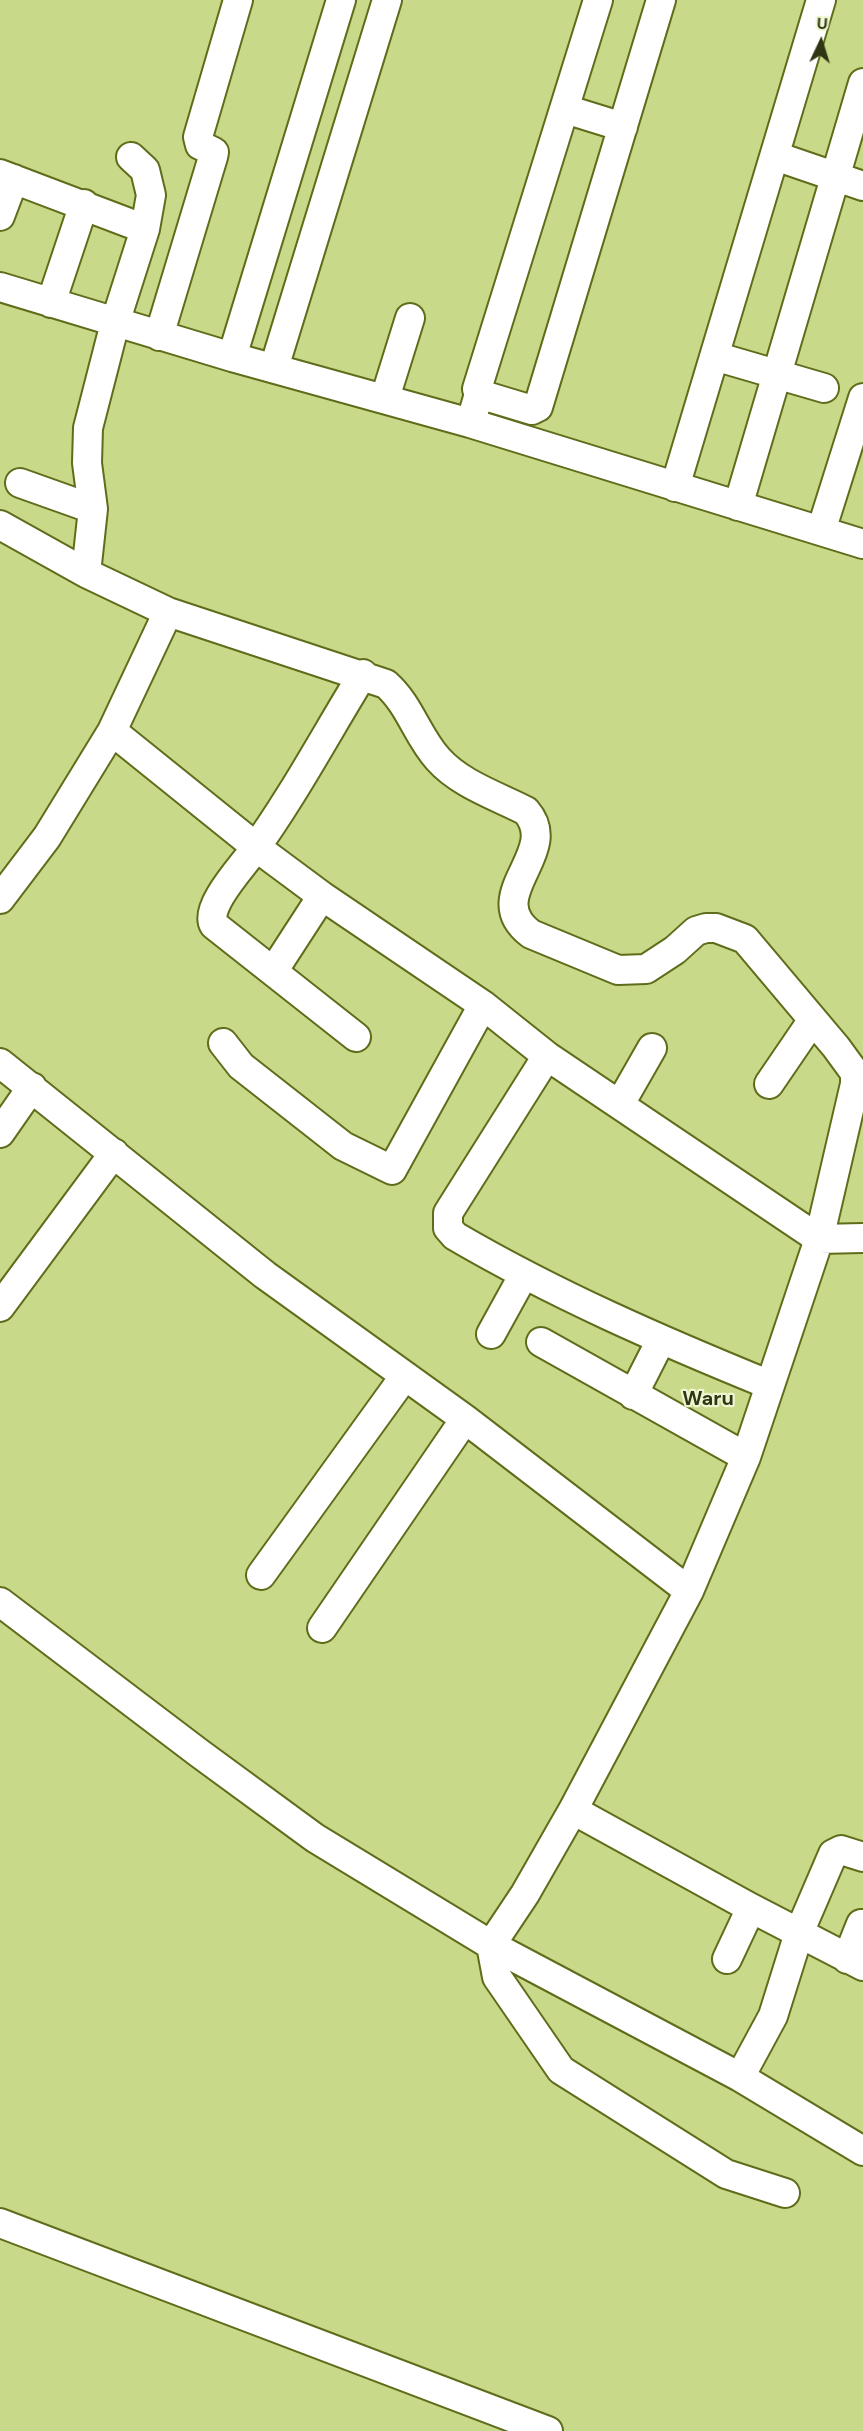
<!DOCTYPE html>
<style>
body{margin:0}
#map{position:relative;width:863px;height:2431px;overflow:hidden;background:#c8d989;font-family:"DM Sans",sans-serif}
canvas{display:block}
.north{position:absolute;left:791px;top:12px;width:60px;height:60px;-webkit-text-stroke:4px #ecf5ce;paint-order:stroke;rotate:4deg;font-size:16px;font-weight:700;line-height:24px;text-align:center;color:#2f3514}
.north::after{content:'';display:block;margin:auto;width:21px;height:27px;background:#2f3514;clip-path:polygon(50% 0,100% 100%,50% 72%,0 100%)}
</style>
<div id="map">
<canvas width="863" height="2431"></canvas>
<div class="north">U</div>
</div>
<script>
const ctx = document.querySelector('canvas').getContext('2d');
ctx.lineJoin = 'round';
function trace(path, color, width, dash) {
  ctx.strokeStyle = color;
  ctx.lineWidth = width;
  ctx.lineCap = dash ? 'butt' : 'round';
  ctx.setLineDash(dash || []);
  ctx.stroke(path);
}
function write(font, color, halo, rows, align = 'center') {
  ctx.font = font + ' "DM Sans",sans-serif';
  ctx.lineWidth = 4.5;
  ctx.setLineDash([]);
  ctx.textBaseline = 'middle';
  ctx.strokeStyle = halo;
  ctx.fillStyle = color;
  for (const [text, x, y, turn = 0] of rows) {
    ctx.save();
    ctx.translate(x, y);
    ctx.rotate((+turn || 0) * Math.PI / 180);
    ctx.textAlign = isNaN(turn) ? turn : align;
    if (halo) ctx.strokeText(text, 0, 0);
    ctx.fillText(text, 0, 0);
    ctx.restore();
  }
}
const minor = new Path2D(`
 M565,109L623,127
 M131,157L145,170L151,195L145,229L115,323L88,428L87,463L93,509L86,573L168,612L386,684C410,705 417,736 438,759C460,784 497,796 526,811C563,853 479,895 531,934L618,970L646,969L675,950L696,931L706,928H716L745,939L836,1047L855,1073V1084L819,1239L746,1457L689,1591L573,1810
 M787,160L863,186
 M0,174L145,229
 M0,216L14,179
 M0,287L232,357L470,423L863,544
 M51,303L84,204
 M159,336L213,157L214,152L200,145L198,137L238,0
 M232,357L341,0
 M728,360L824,388
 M274,368L387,0
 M479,394L532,410L538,407L661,0
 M385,398L410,318
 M474,411L479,394L477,389L598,0
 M20,483L93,509
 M675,487L821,0
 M738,506L863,83
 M0,525L86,573
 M821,531L863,398
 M112,731L256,847L322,896L483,1005L547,1056L819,1239L863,1238
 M0,899L47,837L112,731L168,612
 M274,970L322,896
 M356,1037L214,925C204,908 240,869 251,854C292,798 326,734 363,674
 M223,1043L241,1066L343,1146L392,1170L483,1005
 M547,1056L448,1213V1228L455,1236C556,1295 662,1341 770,1385
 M0,1063L265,1275L465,1419
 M769,1084L812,1021
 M620,1104L652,1048
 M0,1133L32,1087
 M0,1307L114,1153
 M491,1334L523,1276
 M541,1342L746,1457
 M633,1395L661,1340
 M261,1575L404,1377
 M0,1602L199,1753L315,1838L491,1945L525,1894L573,1810L751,1908L863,1966
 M322,1628L465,1419L689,1591
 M491,1945L740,2077L863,2151
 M491,1945L497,1977L561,2070L726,2174L785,2193
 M727,1959L751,1908
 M847,1959L861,1924
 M740,2077L773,2016L799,1933L833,1854L841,1850L863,1857
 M0,2223L548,2431`);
trace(minor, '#5f6c1a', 32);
trace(minor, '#fff', 28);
write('bold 20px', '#2f3514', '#ecf5ce', [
 ["Waru",708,1400]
]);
</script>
